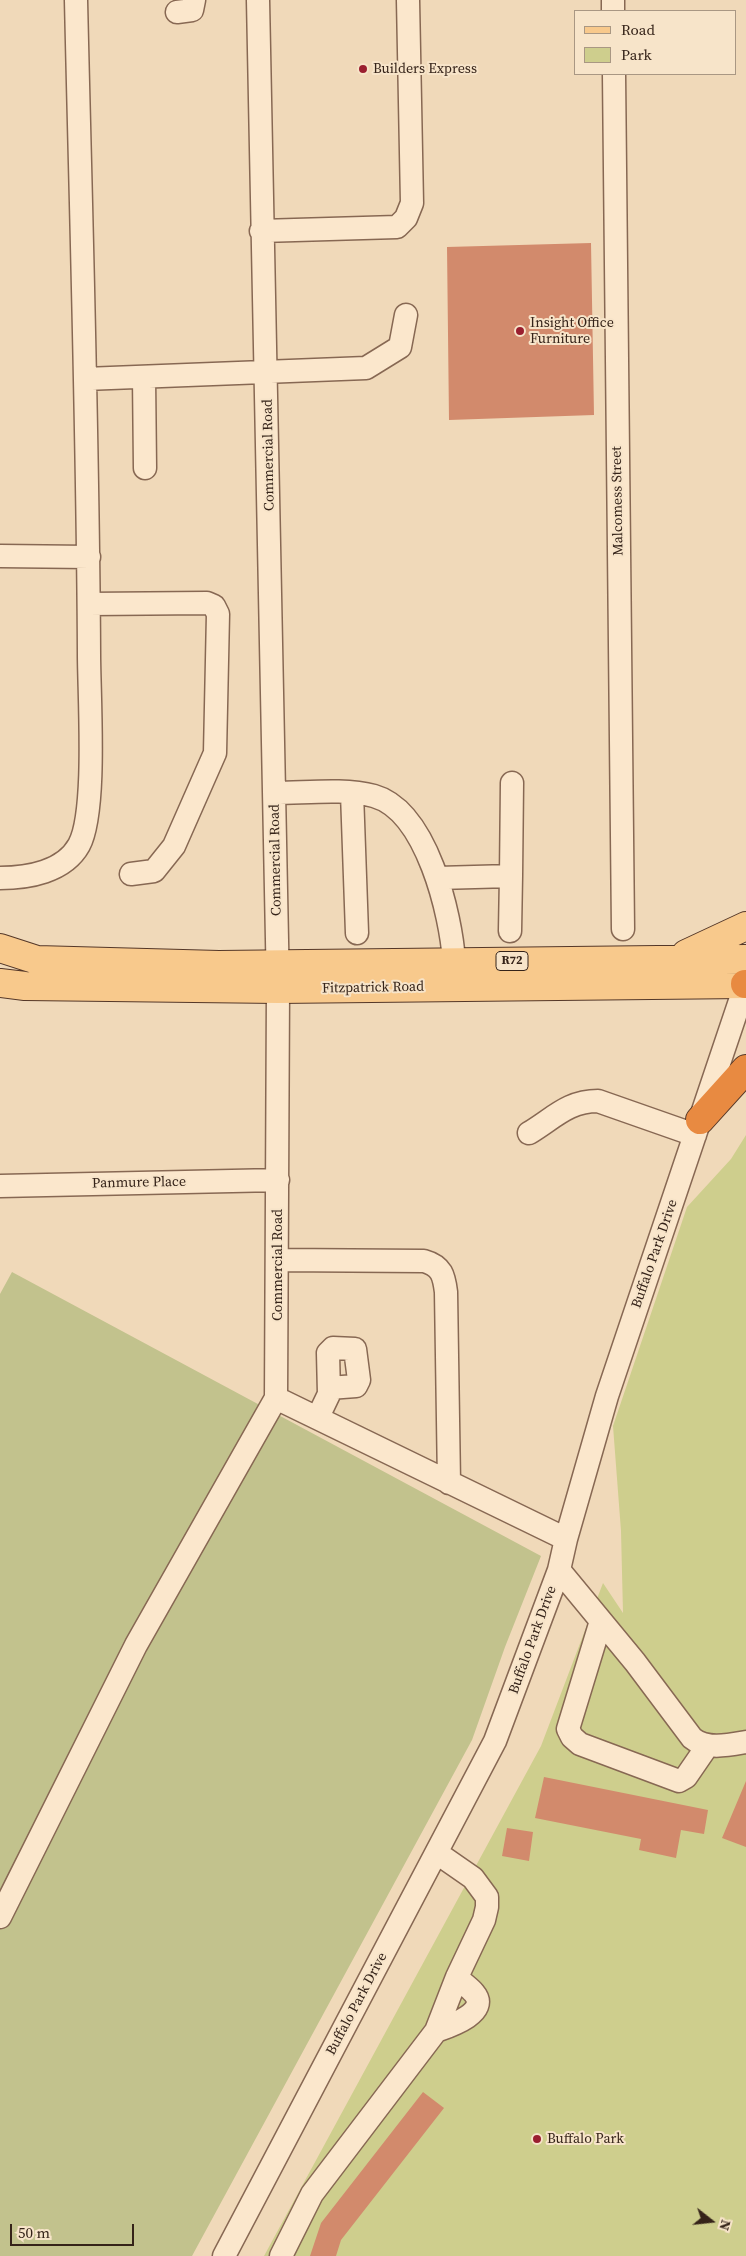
<!DOCTYPE html>
<style>
body{margin:0}
#map{position:relative;width:746px;height:2256px;overflow:hidden;background:#f0d9b9;font-family:"Source Serif 4",serif}
canvas{display:block}
.legend{position:absolute;left:574px;top:10px;width:162px;height:65px;box-sizing:border-box;background:#f7e4c9;border:1px solid #a99783;margin:0;padding:6px 9px;list-style:none;font-size:15px;color:#352319}
.legend li{display:flex;align-items:center;gap:10px;height:25px}
.legend b{width:25px;border:1px solid #a99783}
.north{position:absolute;left:686px;top:2196px;width:50px;height:50px;-webkit-text-stroke:4px #f7e4c9;paint-order:stroke;rotate:106deg;font-size:14px;font-weight:700;line-height:20px;text-align:center;color:#352319}
.north::after{content:'';display:block;margin:auto;width:18px;height:22px;background:#352319;clip-path:polygon(50% 0,100% 100%,50% 72%,0 100%)}
.scale{position:absolute;left:10px;top:2224px;width:124px;height:22px;box-sizing:border-box;border:2px solid #352319;border-top:0;padding-left:6px;font-size:15px;line-height:18px;white-space:nowrap;color:#352319;-webkit-text-stroke:4px #f7e4c9;paint-order:stroke}
</style>
<div id="map">
<canvas width="746" height="2256"></canvas>
<ul class="legend">
<li><b style="height:6px;background:#f8c98c"></b>Road</li>
<li><b style="height:14px;background:#cece8d"></b>Park</li>
</ul>
<div class="north">N</div>
<div class="scale">50 m</div>
</div>
<script>
const ctx = document.querySelector('canvas').getContext('2d');
ctx.lineJoin = 'round';
function fillPath(path, color) {
  ctx.fillStyle = color;
  ctx.fill(path, 'evenodd');
}
function trace(path, color, width, dash) {
  ctx.strokeStyle = color;
  ctx.lineWidth = width;
  ctx.lineCap = dash ? 'butt' : 'round';
  ctx.setLineDash(dash || []);
  ctx.stroke(path);
}
function write(font, color, halo, rows, align = 'center') {
  ctx.font = font + ' "Source Serif 4",serif';
  ctx.lineWidth = 4;
  ctx.setLineDash([]);
  ctx.textBaseline = 'middle';
  ctx.strokeStyle = halo;
  ctx.fillStyle = color;
  for (const [text, x, y, turn = 0] of rows) {
    ctx.save();
    ctx.translate(x, y);
    ctx.rotate((+turn || 0) * Math.PI / 180);
    ctx.textAlign = isNaN(turn) ? turn : align;
    if (halo) ctx.strokeText(text, 0, 0);
    ctx.fillText(text, 0, 0);
    ctx.restore();
  }
}
fillPath(new Path2D(`
 M746,1135V2256H264L541,1746L603,1583L623,1613L621,1531L613,1426L687,1207L731,1159Z`), '#cece8d');
fillPath(new Path2D(`
 M12,1272L541,1556L505,1647L472,1740L192,2256H0V1294Z`), '#c2c28d');
fillPath(new Path2D(`
 M591,243L594,415L449,420L447,247Z
 M544,1777L708,1810L704,1834L681,1830L676,1858L639,1850L641,1839L535,1818Z
 M746,1781V1847L722,1838Z
 M507,1828L533,1832L529,1861L502,1856Z
 M423,2092L444,2108L341,2240L336,2256H310L321,2223Z`), '#d28a6c');
const minor = new Path2D(`
 M258,0L278,989L276,1398L566,1539
 M613,0V11
 M177,12L192,10L194,0
 M614,74L623,929
 M261,231L397,227L406,218L412,203L408,0
 M144,377L145,468
 M85,379L366,368L400,347L406,315
 M0,556L89,557
 M89,604L207,603L214,606L218,614L215,753L174,846L154,871L131,874
 M275,793C306,793 344,788 374,796C427,811 451,915 454,961
 M352,793L357,933
 M0,878C28,878 64,872 79,845C97,812 89,696 89,654C88,436 81,218 76,0
 M438,878L511,876L512,783
 M510,931L511,876
 M529,1133C554,1118 568,1101 598,1101L695,1135
 M0,1186L278,1180
 M277,1260L424,1261C442,1266 444,1276 446,1292L449,1483
 M318,1417L329,1394L328,1353L333,1348L355,1349L359,1380L356,1386L329,1388
 M559,1570L635,1662L692,1738C706,1750 729,1745 746,1742
 M601,1621L568,1729L572,1737L580,1744L679,1781L686,1777L708,1745
 M0,1917L136,1645L276,1398
 M436,2031C447,2027 491,2013 474,1993C469,1987 462,1983 457,1977
 M224,2256L495,1741L559,1570L566,1539L607,1396L746,983
 M281,2256L312,2194L436,2031L457,1977L484,1920L487,1907V1897L473,1878L437,1853`);
const major = new Path2D(`
 M0,948L37,960L219,965L746,959
 M686,954L746,926
 M0,983L25,986L278,989L745,984`);
const highway = new Path2D(`
 M745,984H746
 M700,1120L746,1069`);
trace(minor, '#876853', 25);
trace(major, '#543728', 30);
trace(highway, '#543728', 30);
trace(minor, '#fbe7cc', 22);
trace(major, '#f8c98c', 28);
trace(highway, '#e88a41', 28);
for (const [x, y, r, color] of [
 [363,69,5,"#9a1f2f"],
 [520,331,5,"#9a1f2f"],
 [537,2139,5,"#9a1f2f"]
]) {
  const dot = new Path2D();
  dot.arc(x, y, r, 0, 2 * Math.PI);
  ctx.fillStyle = color;
  ctx.fill(dot);
  trace(dot, '#f7e4c9', 2);
}
for (const [x, y, w] of [
 [512,961,32]
]) {
  const box = new Path2D();
  box.roundRect(x - w / 2, y - 9.5, w, 19, 4);
  ctx.fillStyle = '#f7e4c9';
  ctx.fill(box);
  trace(box, '#352319', 1);
}
write('bold 12px', '#352319', null, [
 ["R72",512,961]
]);
write('14px', '#352319', '#f7e4c9', [
 ["Builders Express",373,69],
 ["Insight Office",530,323],
 ["Furniture",530,339],
 ["Buffalo Park",547,2139]
], 'left');
write('14px', '#352319', '#f7e4c9', [
 ["Commercial Road",269,455,-91],
 ["Malcomess Street",618,501,-91],
 ["Commercial Road",276,860,-91],
 ["Fitzpatrick Road",373,988,-1],
 ["Panmure Place",139,1183,-1],
 ["Buffalo Park Drive",655,1254,-71],
 ["Commercial Road",278,1265,-90],
 ["Buffalo Park Drive",533,1640,-70],
 ["Buffalo Park Drive",357,2004,-62]
]);
</script>
